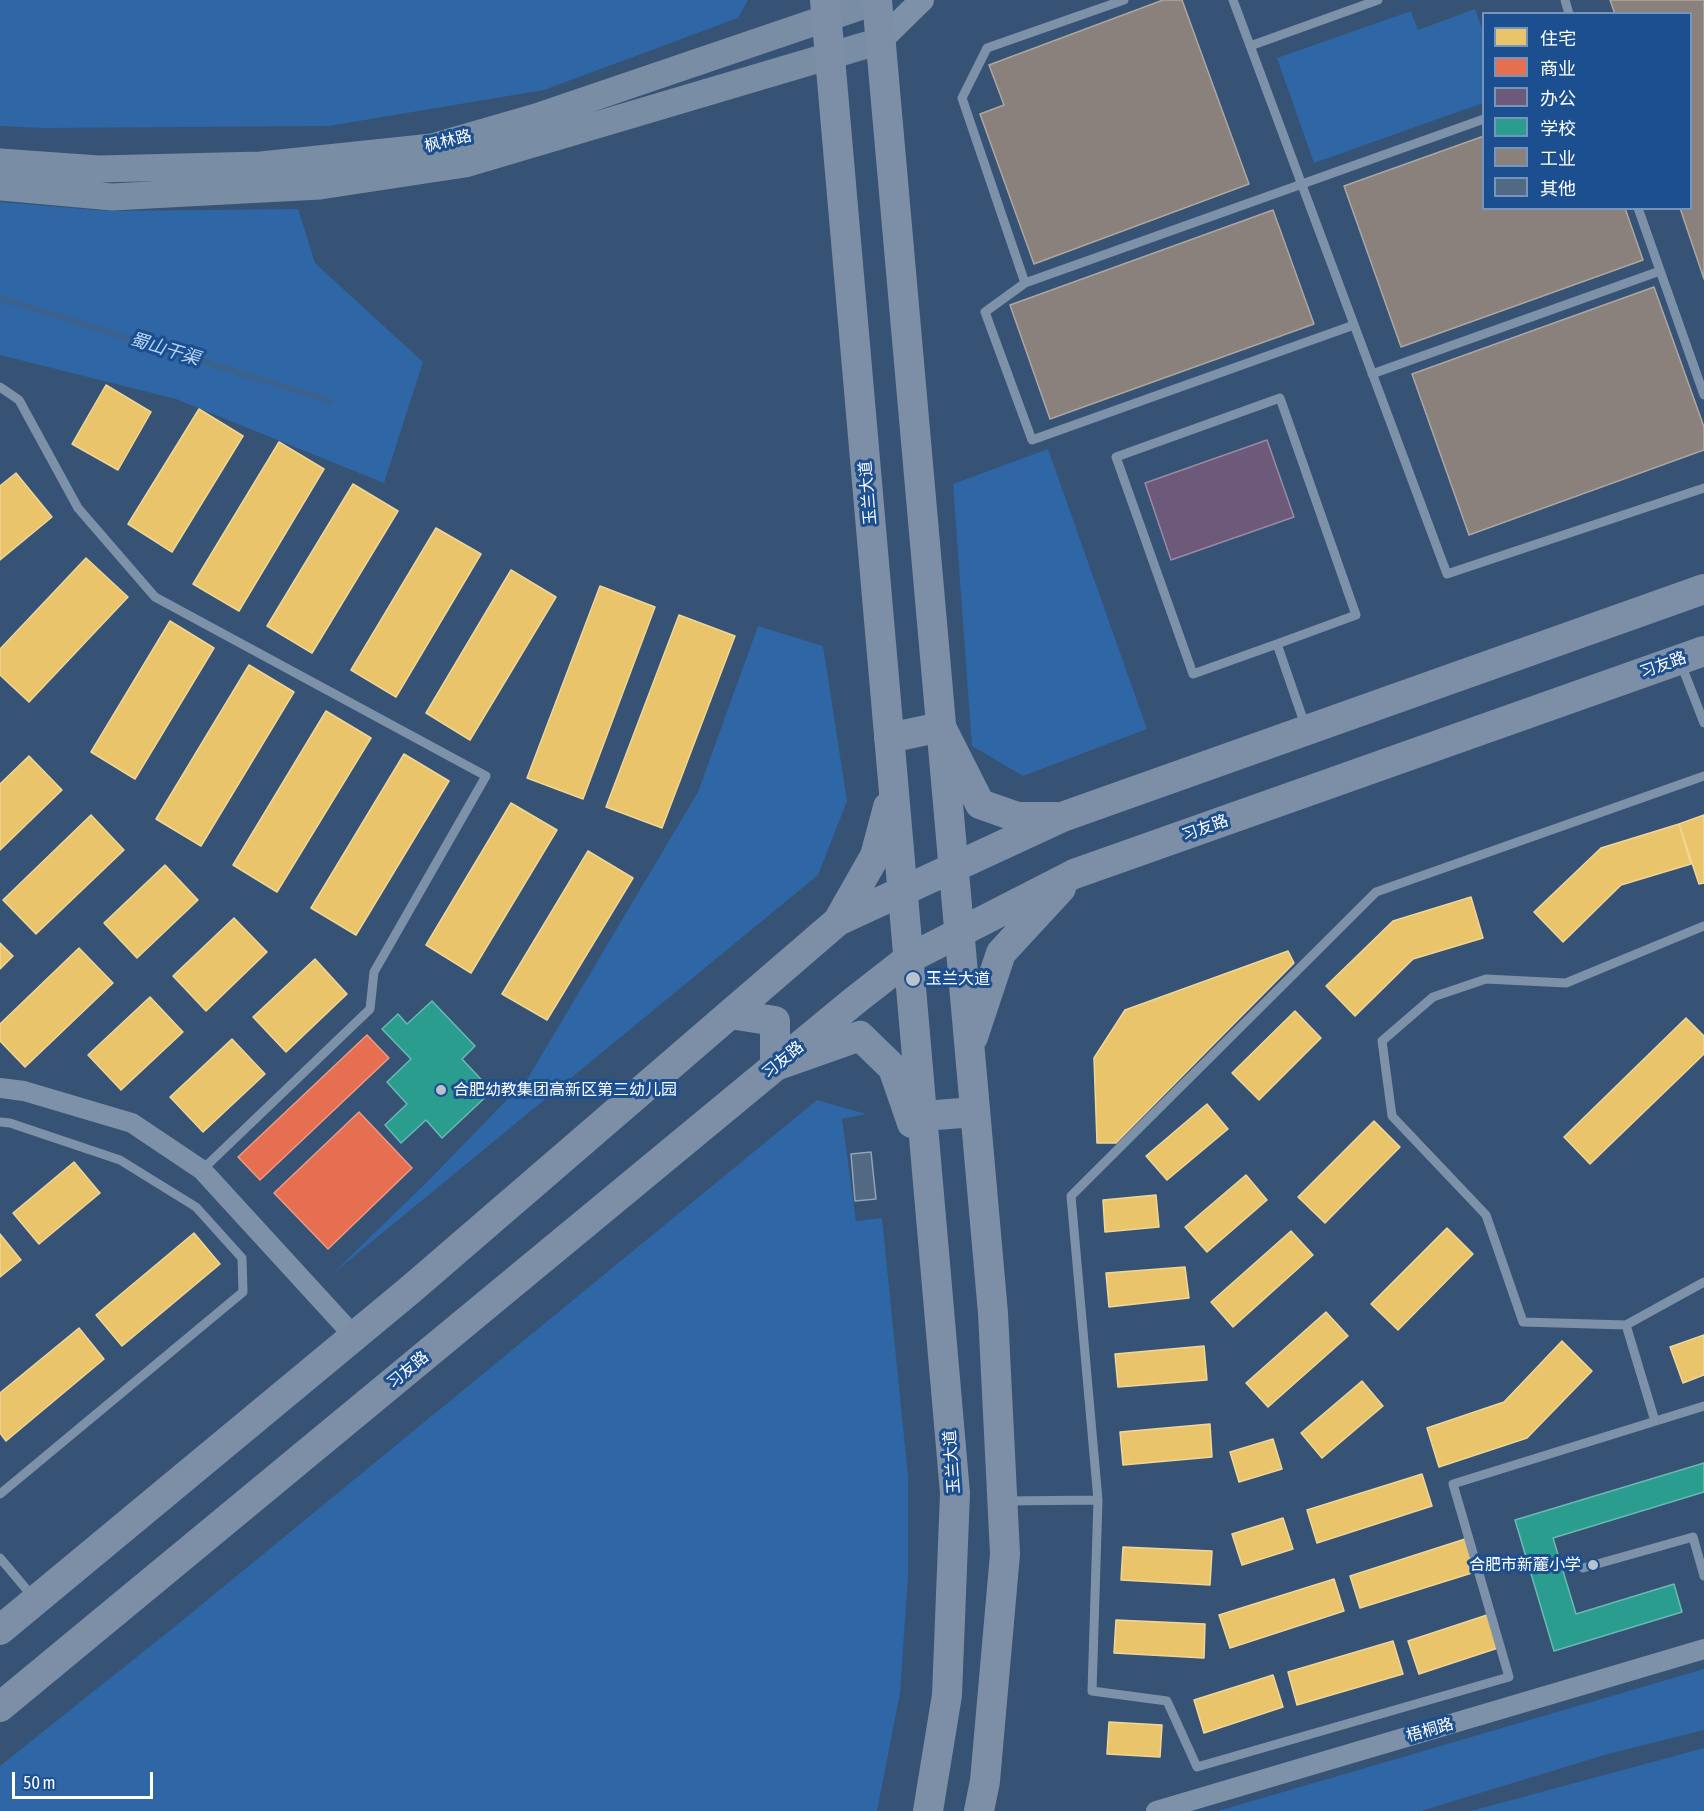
<!DOCTYPE html>
<meta charset="utf-8">
<style>
body{margin:0}
#map{position:relative;width:1704px;height:1811px;overflow:hidden;background:#365274;font-family:"Asap Condensed","Noto Sans SC",sans-serif}
canvas{display:block}
.legend{position:absolute;left:1482px;top:12px;width:210px;height:198px;box-sizing:border-box;background:#1b4f8f;border:2px solid #7695bc;margin:0;padding:8px 10px;list-style:none;font-size:18px;color:#fff}
.legend li{display:flex;align-items:center;gap:12px;height:30px}
.legend b{width:30px;border:2px solid #7695bc}
.scale{position:absolute;left:12px;top:1772px;width:141px;height:27px;box-sizing:border-box;border:3px solid #fff;border-top:0;padding-left:8px;font-size:18px;line-height:21px;white-space:nowrap;color:#fff;-webkit-text-stroke:4px #1b4f8f;paint-order:stroke}
</style>
<div id="map">
<canvas width="1704" height="1811"></canvas>
<ul class="legend">
<li><b style="height:16px;background:#e9c46a"></b>住宅</li>
<li><b style="height:16px;background:#e76f51"></b>商业</li>
<li><b style="height:16px;background:#6d597a"></b>办公</li>
<li><b style="height:16px;background:#2a9d8f"></b>学校</li>
<li><b style="height:16px;background:#8a817c"></b>工业</li>
<li><b style="height:16px;background:#526984"></b>其他</li>
</ul>
<div class="scale">50 m</div>
</div>
<script>
const ctx = document.querySelector('canvas').getContext('2d');
ctx.lineJoin = 'round';
function fillPath(path, color) {
  ctx.fillStyle = color;
  ctx.fill(path, 'evenodd');
}
function trace(path, color, width, dash) {
  ctx.strokeStyle = color;
  ctx.lineWidth = width;
  ctx.lineCap = dash ? 'butt' : 'round';
  ctx.setLineDash(dash || []);
  ctx.stroke(path);
}
function write(font, color, halo, rows, align = 'center') {
  ctx.font = font + ' "Asap Condensed","Noto Sans SC",sans-serif';
  ctx.lineWidth = 6;
  ctx.setLineDash([]);
  ctx.textBaseline = 'middle';
  ctx.strokeStyle = halo;
  ctx.fillStyle = color;
  for (const [text, x, y, turn = 0] of rows) {
    ctx.save();
    ctx.translate(x, y);
    ctx.rotate((+turn || 0) * Math.PI / 180);
    ctx.textAlign = isNaN(turn) ? turn : align;
    if (halo) ctx.strokeText(text, 0, 0);
    ctx.fillText(text, 0, 0);
    ctx.restore();
  }
}
fillPath(new Path2D(`
 M0,0H748L738,18L544,90L329,126L43,128L0,126Z
 M1475,9L1483,31V103L1314,163L1277,58L1411,11L1418,30Z
 M0,202L108,211L298,209L315,263L423,362L384,483L176,399L0,355Z
 M1048,449L1147,729L1023,776L972,746L953,484Z
 M758,626L823,646L847,801L818,875L330,1276L429,1180L528,1078L698,792Z
 M817,1100L866,1114L842,1119L856,1221L882,1218L908,1476V1575L900,1693L877,1811H0V1766L178,1624Z
 M1704,1669V1730L1608,1754L1421,1811H1218Z
 M1704,1748V1811H1471Z`), '#2f66a5');
const homes = new Path2D(`
 M106,385L151,412L118,470L72,444Z
 M199,409L243,436L172,552L128,524Z
 M279,442L324,469L239,611L193,584Z
 M16,473L52,517L0,560V486Z
 M353,484L398,511L312,653L267,626Z
 M436,528L481,554L396,697L351,670Z
 M86,558L128,597L29,702L0,675V649Z
 M511,570L556,597L470,740L426,713Z
 M600,586L655,607L583,799L527,778Z
 M679,615L735,636L662,828L606,807Z
 M170,621L214,648L135,779L91,752Z
 M249,665L294,692L201,846L156,819Z
 M326,711L371,738L277,892L233,865Z
 M404,754L449,781L356,935L311,908Z
 M29,756L62,790L0,850V784Z
 M511,803L557,830L471,973L426,945Z
 M91,815L124,850L36,934L3,900Z
 M1704,815V883L1699,884L1679,824Z
 M1679,824L1691,864L1621,885L1563,942L1534,912L1601,848Z
 M588,851L633,878L547,1020L502,994Z
 M165,865L198,900L137,958L104,923Z
 M1471,897L1483,938L1413,959L1355,1016L1326,986L1393,921Z
 M234,918L267,952L206,1011L173,976Z
 M0,943L13,956L0,969Z
 M79,948L113,983L25,1067L0,1041V1024Z
 M1288,951L1294,963L1116,1143H1097L1094,1058L1125,1010Z
 M315,959L347,994L286,1052L253,1017Z
 M150,997L183,1032L121,1090L88,1055Z
 M1295,1011L1321,1038L1259,1100L1232,1073Z
 M1686,1018L1704,1036V1054L1590,1164L1564,1137Z
 M232,1039L265,1074L203,1132L170,1097Z
 M1207,1104L1228,1129L1167,1180L1146,1156Z
 M1374,1121L1400,1147L1325,1223L1298,1197Z
 M74,1162L100,1193L39,1244L13,1213Z
 M1246,1175L1267,1200L1207,1252L1185,1227Z
 M1156,1195L1159,1227L1105,1232L1103,1200Z
 M1447,1228L1473,1254L1398,1330L1371,1304Z
 M1291,1231L1313,1255L1233,1327L1211,1302Z
 M194,1233L220,1264L122,1346L96,1315Z
 M0,1234L21,1260L0,1277Z
 M1185,1267L1189,1298L1109,1307L1106,1273Z
 M1326,1312L1348,1336L1268,1407L1246,1383Z
 M79,1328L104,1359L6,1441L0,1433V1393Z
 M1704,1335V1375L1683,1383L1670,1347Z
 M1562,1341L1592,1371L1527,1438L1439,1467L1427,1428L1504,1402Z
 M1204,1346L1207,1380L1118,1387L1115,1354Z
 M1362,1381L1383,1406L1322,1458L1301,1433Z
 M1210,1424L1212,1457L1123,1465L1120,1432Z
 M1273,1439L1282,1469L1239,1482L1230,1452Z
 M1422,1474L1432,1506L1317,1543L1307,1510Z
 M1283,1518L1293,1549L1242,1565L1232,1534Z
 M1465,1539L1475,1572L1360,1608L1350,1576Z
 M1123,1547L1212,1551L1210,1585L1121,1580Z
 M1334,1579L1344,1611L1230,1648L1219,1615Z
 M1487,1615L1498,1648L1419,1674L1408,1641Z
 M1116,1620L1205,1624L1204,1658L1114,1653Z
 M1393,1641L1403,1674L1297,1705L1288,1672Z
 M1273,1675L1283,1707L1204,1733L1194,1700Z
 M1109,1722L1162,1725L1160,1757L1107,1754Z`);
fillPath(homes, '#e9c46a');
trace(homes, '#f0d697', 1.5);
const shops = new Path2D(`
 M367,1035L389,1058L260,1180L238,1157Z
 M359,1112L412,1168L328,1249L274,1193Z`);
fillPath(shops, '#e76f51');
trace(shops, '#ee9a85', 1.5);
const offices = new Path2D(`
 M1267,440L1294,517L1171,560L1145,483Z`);
fillPath(offices, '#6d597a');
trace(offices, '#998ba2', 1.5);
const schools = new Path2D(`
 M432,1001L475,1046L462,1059L492,1091L442,1138L426,1120L401,1143L385,1125L407,1104L387,1082L411,1059L382,1029L398,1014L407,1024Z
 M1704,1463V1492L1553,1538L1576,1614L1674,1584L1682,1612L1554,1651L1515,1520Z`);
fillPath(schools, '#2a9d8f');
trace(schools, '#6abab1', 1.5);
const industry = new Path2D(`
 M1163,0H1182L1249,184L1034,264L980,114L1004,105L989,65Z
 M1610,0H1704V279L1680,208H1690V14H1615Z
 M1484,136V208H1625L1643,260L1401,347L1344,186Z
 M1273,210L1314,324L1050,419L1010,305Z
 M1654,287L1704,427V450L1469,535L1412,374Z`);
fillPath(industry, '#8a817c');
trace(industry, '#ada7a3', 1.5);
trace(new Path2D(`
 M0,298L330,401`), '#3b618d', 6);
const building = new Path2D(`
 M871,1152L876,1199L855,1201L851,1154Z`);
fillPath(building, '#526984');
trace(building, '#92a2b6', 1.5);
trace(new Path2D(`
 M1124,0L987,48L962,98L1025,283L1484,119
 M1233,0L1447,574L1704,488
 M1565,0L1569,14
 M1250,46L1378,0
 M1638,208L1704,395
 M1025,283L985,312L1032,440L1354,325
 M1372,374L1660,271
 M0,387L19,400L78,508L155,597L486,776L374,972L370,1009L202,1170
 M1277,644L1193,674L1116,457L1280,398L1356,615L1277,644L1305,725
 M1681,664L1704,723
 M1704,776L1376,892L1071,1196L1098,1500L1092,1691L1167,1701L1197,1767L1509,1677L1453,1484L1704,1406
 M0,1122L10,1123L120,1160L196,1207L242,1258L243,1292L0,1494
 M1626,1325L1523,1322L1486,1215L1392,1116L1382,1041L1433,997L1486,979L1566,983L1704,926
 M1655,1421L1626,1325L1704,1282
 M1005,1501L1098,1500
 M0,1558L33,1597
 M1583,1568L1693,1537L1704,1576`), '#7d92a8', 9);
trace(new Path2D(`
 M0,1088L24,1091L132,1123L202,1170L354,1336
 M1156,1811L1704,1649`), '#7d92a8', 20);
trace(new Path2D(`
 M880,41L922,0`), '#7d92a8', 24);
trace(new Path2D(`
 M0,162L99,169L261,165L432,147L536,117L877,1
 M0,187L112,197L320,186L465,164L880,41`), '#798da4', 27);
trace(new Path2D(`
 M825,0L955,1493L947,1695L928,1811
 M877,0L993,1313L1005,1554L985,1781L979,1811
 M889,738L941,727L980,804L1017,817H1056
 M838,921L875,856L888,807
 M730,1014L775,1021V1066L860,1036L893,1068L912,1123
 M973,1037L1001,953L1061,888
 M923,1116L975,1112
 M0,1630L410,1290L838,921L1065,816L1704,589
 M0,1707L853,1002L908,959L1074,874L1704,651`), '#7d8ea7', 30);
for (const [x, y, r, color] of [
 [913,979,8,"#b9c2ce"],
 [441,1090,6,"#b9c2ce"],
 [1593,1565,6,"#b9c2ce"]
]) {
  const dot = new Path2D();
  dot.arc(x, y, r, 0, 2 * Math.PI);
  ctx.fillStyle = color;
  ctx.fill(dot);
  trace(dot, '#1b4f8f', 2);
}
write('16px', '#fff', '#1b4f8f', [
 ["枫林路",448,141,-14],
 ["玉兰大道",868,493,-95],
 ["习友路",1663,665,-20],
 ["习友路",1205,828,-20],
 ["习友路",783,1060,-40],
 ["习友路",408,1370,-40],
 ["玉兰大道",952,1462,-94],
 ["梧桐路",1430,1730,-16]
]);
write('16px', '#fff', '#1b4f8f', [
 ["玉兰大道",926,979],
 ["合肥幼教集团高新区第三幼儿园",453,1090],
 ["合肥市新麓小学",1581,1565,"right"]
], 'left');
write('italic 18px', '#b5d3f5', '#1b4f8f', [
 ["蜀山干渠",165,349,17]
]);
</script>
